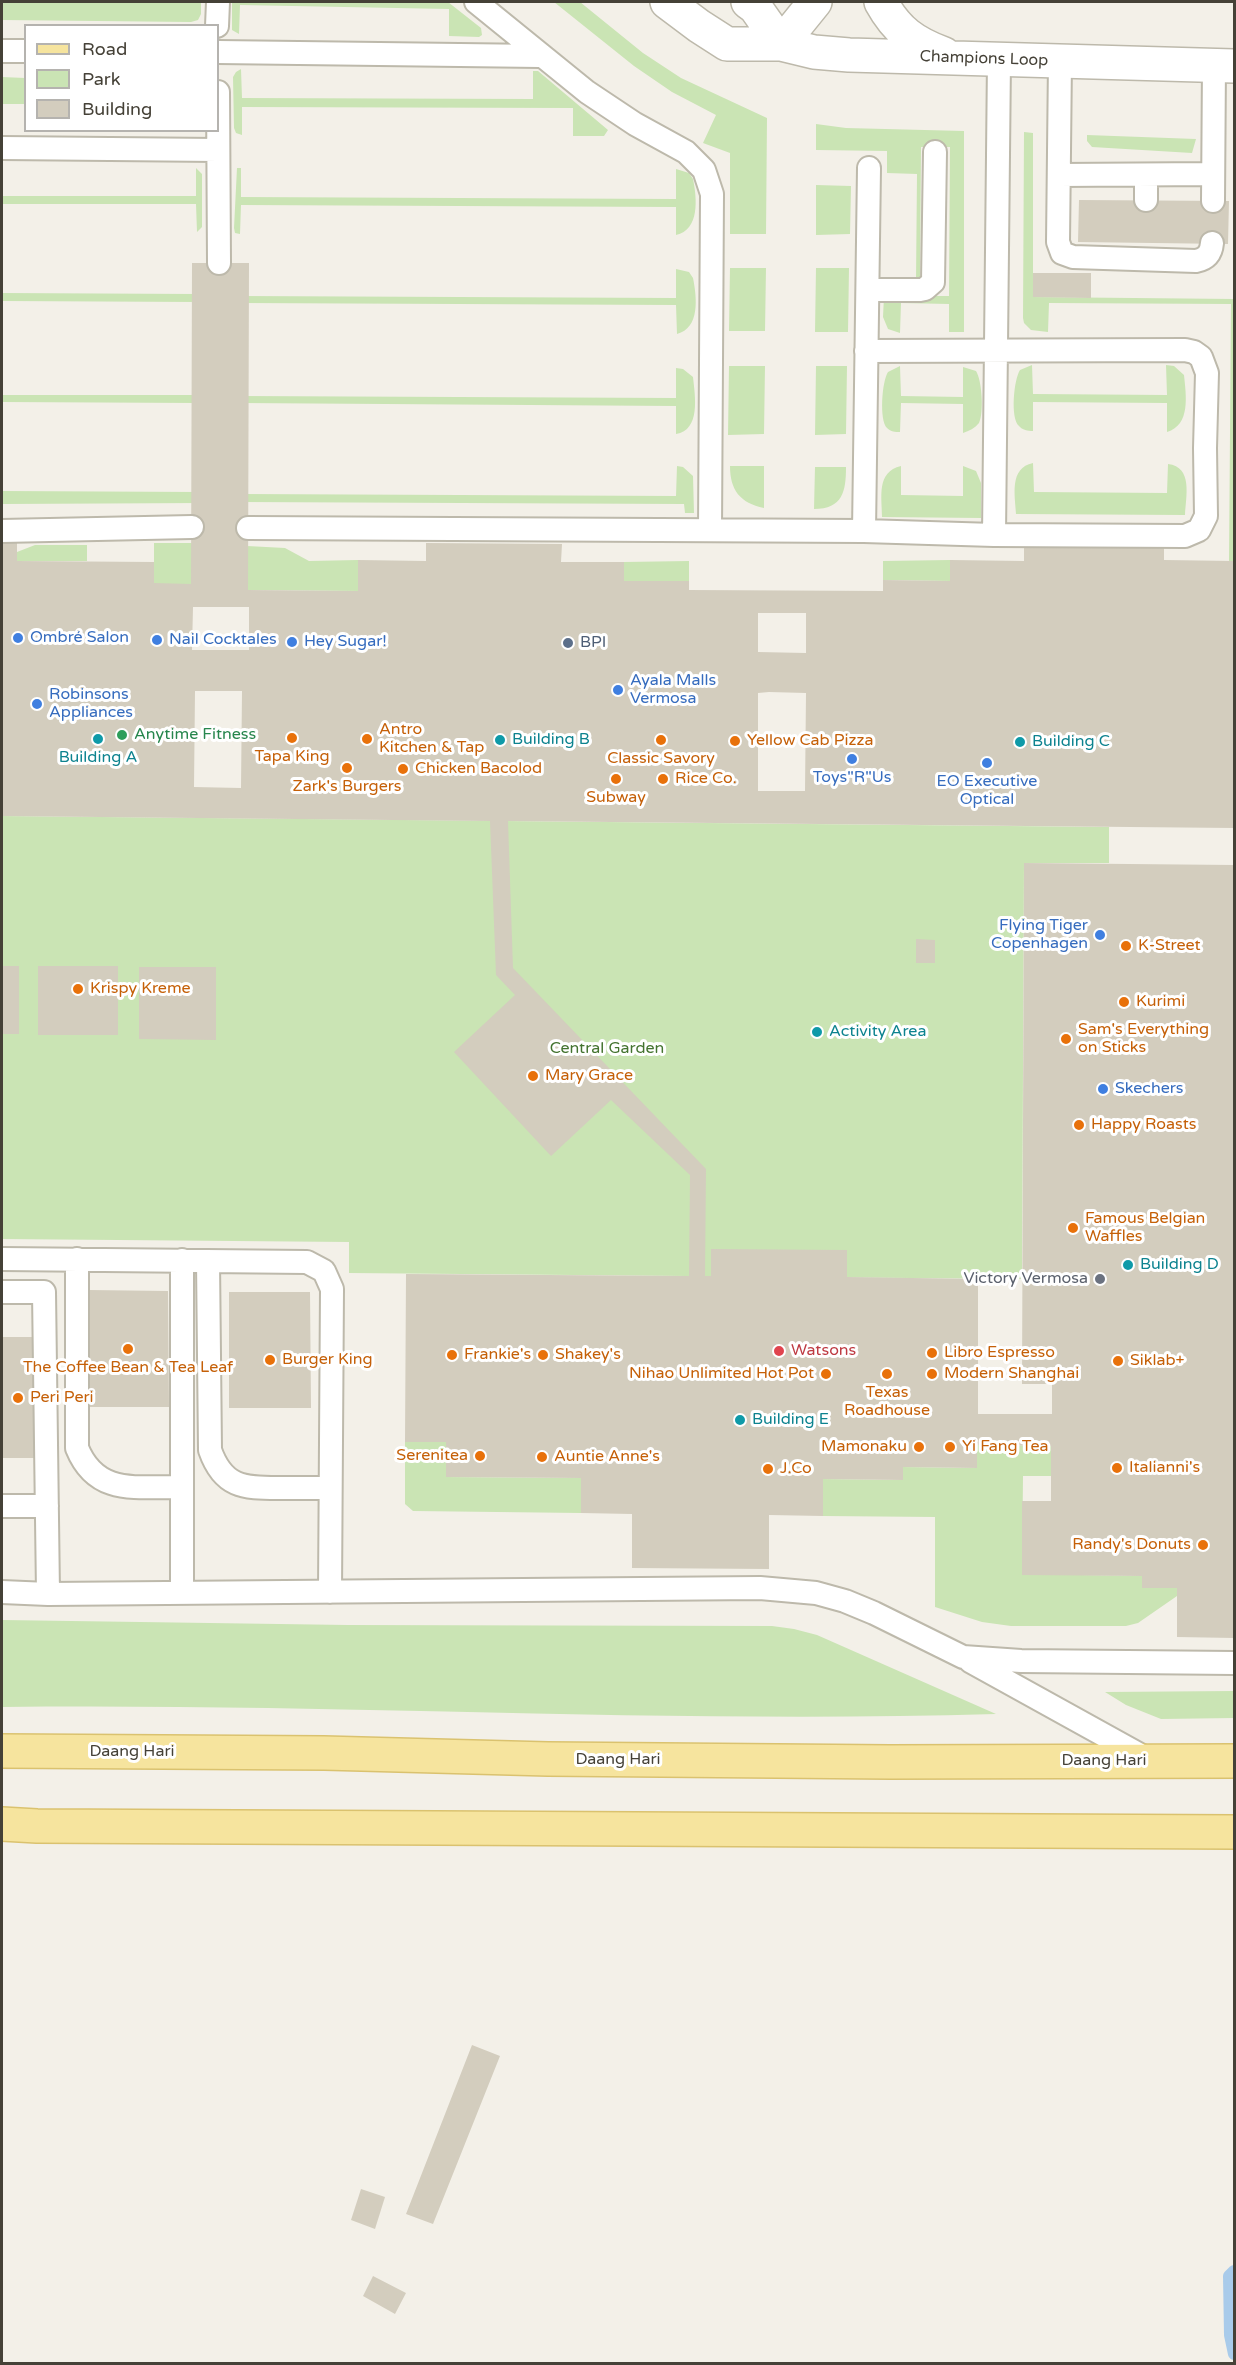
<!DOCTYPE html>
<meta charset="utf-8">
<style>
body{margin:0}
#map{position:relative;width:1236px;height:2365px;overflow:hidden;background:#f3f0e8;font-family:"Varela Round",sans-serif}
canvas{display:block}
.frame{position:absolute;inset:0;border:3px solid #454137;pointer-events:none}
.legend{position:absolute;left:24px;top:24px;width:195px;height:108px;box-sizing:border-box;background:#fff;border:2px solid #b5b3af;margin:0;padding:8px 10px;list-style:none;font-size:18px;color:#454137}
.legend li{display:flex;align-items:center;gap:12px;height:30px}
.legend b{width:30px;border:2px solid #b5b3af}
</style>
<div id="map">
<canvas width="1236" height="2365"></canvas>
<div class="frame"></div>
<ul class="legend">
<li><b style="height:8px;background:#f6e49e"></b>Road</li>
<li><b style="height:16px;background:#cae4b4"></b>Park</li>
<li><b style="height:16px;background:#d3cdbe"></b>Building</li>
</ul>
</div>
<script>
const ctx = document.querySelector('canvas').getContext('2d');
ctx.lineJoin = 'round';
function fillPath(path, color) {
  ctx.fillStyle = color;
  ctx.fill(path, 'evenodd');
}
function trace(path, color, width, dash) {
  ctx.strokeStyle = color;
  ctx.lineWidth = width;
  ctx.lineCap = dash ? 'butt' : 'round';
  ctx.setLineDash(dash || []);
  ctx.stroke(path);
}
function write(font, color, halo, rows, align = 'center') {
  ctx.font = font + ' "Varela Round",sans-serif';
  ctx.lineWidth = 6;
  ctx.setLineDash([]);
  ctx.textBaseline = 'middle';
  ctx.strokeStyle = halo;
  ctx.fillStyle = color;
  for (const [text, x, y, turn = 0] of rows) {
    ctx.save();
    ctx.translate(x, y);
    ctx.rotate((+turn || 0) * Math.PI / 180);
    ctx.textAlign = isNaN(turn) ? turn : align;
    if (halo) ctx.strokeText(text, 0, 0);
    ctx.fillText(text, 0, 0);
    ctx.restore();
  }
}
fillPath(new Path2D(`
 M2,2H201V14L198,20L191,22L2,20Z
 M232,2H448L481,28L482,35L479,37L449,36V9L240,5L239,34L232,30Z
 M554,2H580L643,53L681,78L767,118L766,234H730V153L703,143L716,115L672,92L634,66Z
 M241,69L242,98L533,99V71H538L608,130L604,136H573V108L242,107V135L236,133L234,128L233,77L236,72Z
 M2,77L25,78V104H2Z
 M816,124L846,128L964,131V332H949V304L901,303L900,333L888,329L883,317L884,296H949L950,147H921L920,284L916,281L917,174L887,173V151L816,150Z
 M1024,132L1033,133V297L1234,299V561H1229L1231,304L1049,303L1048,332L1031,330L1024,323L1023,318Z
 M1087,135L1196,139L1192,153L1092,147L1087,141Z
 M196,168L202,174V227L197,232L196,204H2V196H196Z
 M237,168H241V197L676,199V169L689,173L693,179C697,198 700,230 676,235V207L241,205L240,234L235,233L234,228Z
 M816,185L851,186L850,234L816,235Z
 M730,268H766L765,331H729Z
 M816,268H849L848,332H815Z
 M676,269L689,272L693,278C697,298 700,328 677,334L676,305L241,303V296L676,298Z
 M2,293L197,294V302L2,301Z
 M1032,365L1033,394L1167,395L1166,365L1174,366L1184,375C1186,395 1191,425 1167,432V403L1033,402V431C1028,431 1022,430 1019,426C1010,418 1014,379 1020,370Z
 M729,366H765L764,434L728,435Z
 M816,366H847L846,434L815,435Z
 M900,366L901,396L963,397V367L976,371C982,380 984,413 979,423C975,428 969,431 963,433V404L901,403L900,432C895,432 891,432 887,428C879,420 882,381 888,372Z
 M676,368L683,369L693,377C695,396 701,430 676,434V406L240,403V396L676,398Z
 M2,395H197V403L2,402Z
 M1033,463L1034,492L1167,493L1168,464C1193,467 1186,496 1185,515L1016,514C1015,495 1009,468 1033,463Z
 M677,466L683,467L693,476L694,513H685L684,504L241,502V494L676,496Z
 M730,466H764V508C740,503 730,490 730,466Z
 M901,466V495L963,496V466L976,471L981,483V518L882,517C882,497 876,472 901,466Z
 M815,467H846C846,491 843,509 814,509Z
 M2,491L198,492L203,503L2,504Z
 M154,543H197V590L154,589Z
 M35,545H87V561H17V552Z
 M247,546L285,548L309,561L358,560V591L246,590Z
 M950,560V581L883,580V561Z
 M689,561V581H624V562Z
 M2,816L1109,827V863H1024L1022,1279L349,1273V1242L2,1239Z
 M405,1442H446V1477L581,1478V1513L413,1511L405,1504Z
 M977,1445L1051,1446V1476H1023L1022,1574L1142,1576V1588H1177V1596L1138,1623L1126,1626H1011L982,1622L935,1607V1517L823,1516V1479L902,1480L903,1467L977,1468Z
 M2,1620L348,1625L772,1626L794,1629L817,1635L996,1714C665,1724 333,1703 2,1707Z
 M1234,1691V1718L1161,1719L1126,1705L1105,1692Z`), '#cae4b4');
trace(new Path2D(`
 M1234,2271L1229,2276L1230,2335L1234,2354`), '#a9cbea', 12);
fillPath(new Path2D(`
 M1079,200L1229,201L1228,244L1078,242Z
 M192,263H249L248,590L358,591V560L426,561V543L562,544L561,562H624V581H689V590L883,591V580L950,581V560L1024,561V545L1164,546V560L1234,561V828L508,821L513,968L706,1169L705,1276H711V1249L847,1250V1277L978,1279V1414H1052V1384H1022L1024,863L1234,865V1638L1177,1637V1588H1142V1576L1022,1575V1501H1051V1446L977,1445V1468L903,1467V1480L823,1479V1516L769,1515V1569L632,1568V1514L581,1513V1478L446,1477V1442H405L406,1274L689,1276L690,1175L611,1100L551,1156L454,1052L515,995L496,975L490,821L2,816V537H17V561L154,562V583L191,584ZM193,607H249V650H192ZM758,613H806V653L758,652ZM195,691H242L241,788L194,787ZM769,692L806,693L805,791H758V693Z
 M1033,273H1091V298L1033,297Z
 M916,939L935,940V963H916Z
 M2,966H19V1034H2Z
 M38,966H118V1035H38Z
 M139,967H216V1040L139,1039Z
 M88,1290L168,1291L169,1407H88Z
 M229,1292H310L311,1408H229Z
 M2,1337H35L36,1458H2Z
 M472,2045L500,2056L433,2224L406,2214Z
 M361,2189L385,2197L375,2229L351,2220Z
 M373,2276L406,2293L395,2314L363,2296Z`), '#d3cdbe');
const lane = new Path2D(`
 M476,2L587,92L635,124L686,152L704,170L712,194L710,530
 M217,26L218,2
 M2,51H26
 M218,52L540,56
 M1060,61L1058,242L1062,253L1073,257L1196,261C1206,259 1211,254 1212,243
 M218,92L219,263
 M2,148L218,150
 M1059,175L1213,174
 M1146,175V200
 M1213,201L1214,65
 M868,290H920L925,289L933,282L935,152
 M248,528L864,531L994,535L1185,536L1199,530L1206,516L1205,448L1207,373L1201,357L1194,352L1185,350L866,351
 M2,531L192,527
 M864,531L869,168
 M994,535L999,60
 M2,1259L307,1262L324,1271L332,1289L330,1592
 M77,1259V1448C97,1497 138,1486 182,1487
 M208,1261L210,1450C223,1487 243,1488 278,1488C295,1488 313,1488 330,1488
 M2,1292H44L48,1594
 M2,1506H47
 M2,1592L48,1594L760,1588L816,1593L845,1601L874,1613L963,1657L1021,1661L1234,1663
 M182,1593V1260
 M970,1661L1149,1760`);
const street = new Path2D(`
 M667,2L699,26L727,44H781L814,52L849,55L1234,66
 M748,2L755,7L781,44
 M881,2C897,31 914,43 944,54
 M781,44L815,2`);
const primary = new Path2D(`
 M2,1751L324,1753L548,1759L890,1762L1234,1761
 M2,1824L37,1826L1234,1832`);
trace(lane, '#bdb9ab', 26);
trace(street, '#bdb9ab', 36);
trace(primary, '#dac26f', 36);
trace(lane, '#fff', 22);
trace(street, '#fff', 33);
trace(primary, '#f6e49e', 33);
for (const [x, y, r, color] of [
 [18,638,6,"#3f7fe0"],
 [157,640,6,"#3f7fe0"],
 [292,642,6,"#3f7fe0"],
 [568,643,6,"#5c6f8a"],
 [618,690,6,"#3f7fe0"],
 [37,704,6,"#3f7fe0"],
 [122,735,6,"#2e9e5b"],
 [292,738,6,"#e8710a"],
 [98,739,6,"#0f9aa8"],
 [367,739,6,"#e8710a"],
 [500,740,6,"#0f9aa8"],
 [661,740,6,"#e8710a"],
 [735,741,6,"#e8710a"],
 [1020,742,6,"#0f9aa8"],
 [852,759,6,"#3f7fe0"],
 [987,763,6,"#3f7fe0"],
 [347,768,6,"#e8710a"],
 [403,769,6,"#e8710a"],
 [616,779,6,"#e8710a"],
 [663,779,6,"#e8710a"],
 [1100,935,6,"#3f7fe0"],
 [1126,946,6,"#e8710a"],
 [78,989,6,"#e8710a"],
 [1124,1002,6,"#e8710a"],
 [817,1032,6,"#0f9aa8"],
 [1066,1039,6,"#e8710a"],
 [533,1076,6,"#e8710a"],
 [1103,1089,6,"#3f7fe0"],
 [1079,1125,6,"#e8710a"],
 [1073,1228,6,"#e8710a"],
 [1128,1265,6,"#0f9aa8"],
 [1100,1279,6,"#6b7280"],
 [128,1349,6,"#e8710a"],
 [779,1351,6,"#e0444e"],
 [932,1353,6,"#e8710a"],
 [452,1355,6,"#e8710a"],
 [543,1355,6,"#e8710a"],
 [270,1360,6,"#e8710a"],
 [1118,1361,6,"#e8710a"],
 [826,1374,6,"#e8710a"],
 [887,1374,6,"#e8710a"],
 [932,1374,6,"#e8710a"],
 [18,1398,6,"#e8710a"],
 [740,1420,6,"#0f9aa8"],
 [919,1447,6,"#e8710a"],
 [950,1447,6,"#e8710a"],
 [480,1456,6,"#e8710a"],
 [542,1457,6,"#e8710a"],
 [1117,1468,6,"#e8710a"],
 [768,1469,6,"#e8710a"],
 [1203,1545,6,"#e8710a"]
]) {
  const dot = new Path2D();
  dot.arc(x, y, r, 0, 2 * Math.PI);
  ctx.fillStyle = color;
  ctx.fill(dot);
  trace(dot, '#fff', 2);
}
write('16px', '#454137', '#fff', [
 ["Champions Loop",984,59,2],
 ["Daang Hari",132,1752],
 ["Daang Hari",618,1760],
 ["Daang Hari",1104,1761]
]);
write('16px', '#366cbe', '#fff', [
 ["Ombré Salon",30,638],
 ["Nail Cocktales",169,640],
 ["Hey Sugar!",304,642],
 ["Ayala Malls",630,681],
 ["Vermosa",630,699],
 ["Robinsons",49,695],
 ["Appliances",49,713],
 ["Toys\"R\"Us",852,778,"center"],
 ["EO Executive",987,782,"center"],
 ["Optical",987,800,"center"],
 ["Flying Tiger",1088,926,"right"],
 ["Copenhagen",1088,944,"right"],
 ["Skechers",1115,1089]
], 'left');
write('16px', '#4e5e75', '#fff', [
 ["BPI",580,643]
], 'left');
write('16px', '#c56008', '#fff', [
 ["Antro",379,730],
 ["Kitchen & Tap",379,748],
 ["Yellow Cab Pizza",747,741],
 ["Tapa King",292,757,"center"],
 ["Classic Savory",661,759,"center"],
 ["Chicken Bacolod",415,769],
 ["Rice Co.",675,779],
 ["Zark's Burgers",347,787,"center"],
 ["Subway",616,798,"center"],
 ["K-Street",1138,946],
 ["Krispy Kreme",90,989],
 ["Kurimi",1136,1002],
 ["Sam's Everything",1078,1030],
 ["on Sticks",1078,1048],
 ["Mary Grace",545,1076],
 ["Happy Roasts",1091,1125],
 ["Famous Belgian",1085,1219],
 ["Waffles",1085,1237],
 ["Libro Espresso",944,1353],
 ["Frankie's",464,1355],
 ["Shakey's",555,1355],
 ["Burger King",282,1360],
 ["Siklab+",1130,1361],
 ["The Coffee Bean & Tea Leaf",128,1368,"center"],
 ["Nihao Unlimited Hot Pot",814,1374,"right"],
 ["Modern Shanghai",944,1374],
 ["Texas",887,1393,"center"],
 ["Roadhouse",887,1411,"center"],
 ["Peri Peri",30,1398],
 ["Mamonaku",907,1447,"right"],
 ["Yi Fang Tea",962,1447],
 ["Serenitea",468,1456,"right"],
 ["Auntie Anne's",554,1457],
 ["Italianni's",1129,1468],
 ["J.Co",780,1469],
 ["Randy's Donuts",1191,1545,"right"]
], 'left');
write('16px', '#27864d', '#fff', [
 ["Anytime Fitness",134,735]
], 'left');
write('16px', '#0d838f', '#fff', [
 ["Building B",512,740],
 ["Building C",1032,742],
 ["Building A",98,758,"center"],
 ["Activity Area",829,1032],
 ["Building D",1140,1265],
 ["Building E",752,1420]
], 'left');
write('16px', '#43732f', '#fff', [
 ["Central Garden",607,1049]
]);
write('16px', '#5b616d', '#fff', [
 ["Victory Vermosa",1088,1279]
], 'right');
write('16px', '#be3a42', '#fff', [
 ["Watsons",791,1351]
], 'left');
</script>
